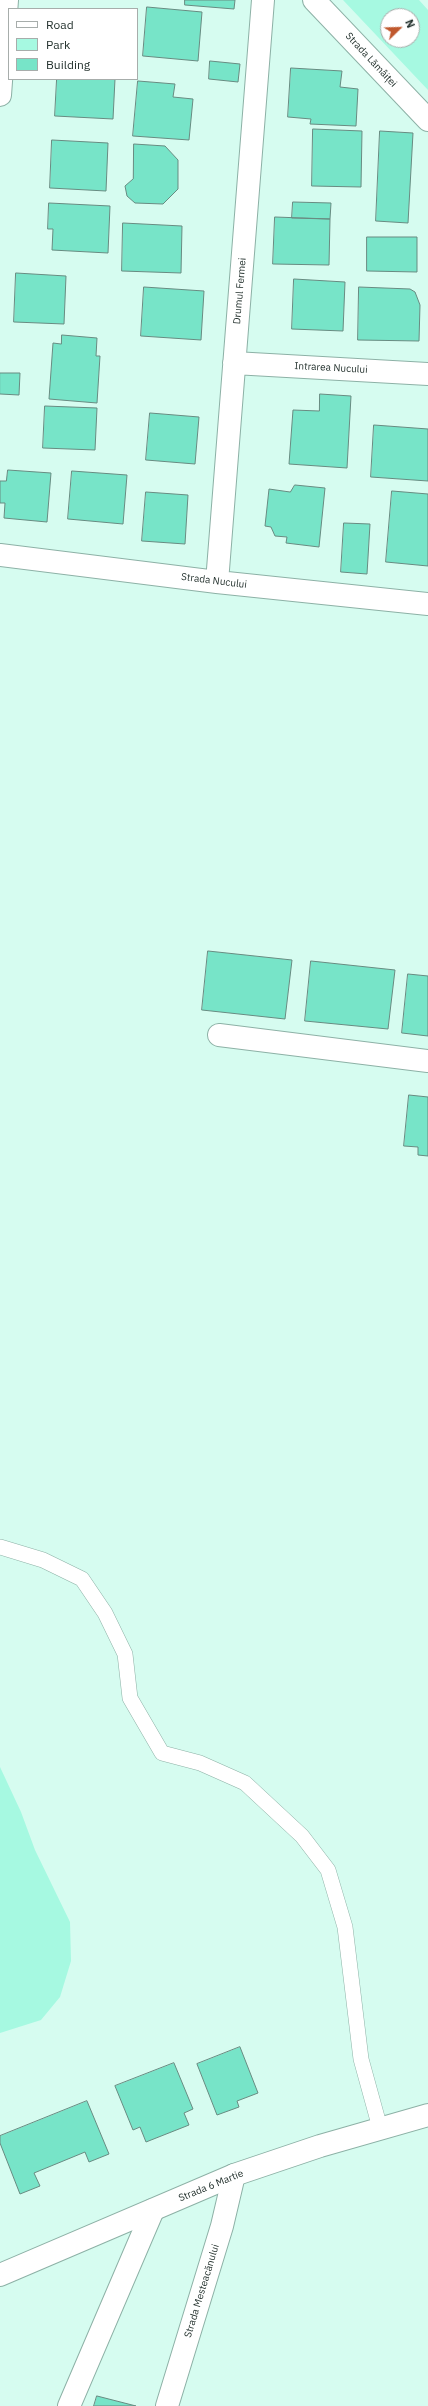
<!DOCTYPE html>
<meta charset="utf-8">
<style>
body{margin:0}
#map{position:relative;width:428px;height:2406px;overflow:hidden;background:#d6fcf0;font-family:"IBM Plex Sans",sans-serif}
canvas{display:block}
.legend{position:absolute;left:8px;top:8px;width:130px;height:72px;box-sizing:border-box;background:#fff;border:1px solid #a7adab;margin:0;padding:5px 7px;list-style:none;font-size:12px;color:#24322e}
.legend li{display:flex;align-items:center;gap:8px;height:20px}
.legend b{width:20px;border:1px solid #a7adab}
.north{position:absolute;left:380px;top:8px;width:40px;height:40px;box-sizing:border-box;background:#fff;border:1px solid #a7adab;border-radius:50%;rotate:67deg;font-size:11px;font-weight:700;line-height:16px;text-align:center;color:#24322e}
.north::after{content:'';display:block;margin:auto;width:14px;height:18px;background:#c0592e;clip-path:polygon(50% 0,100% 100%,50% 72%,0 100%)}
</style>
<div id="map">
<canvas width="428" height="2406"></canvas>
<ul class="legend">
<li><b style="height:5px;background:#fff"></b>Road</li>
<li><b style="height:11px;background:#a6f9e1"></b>Park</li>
<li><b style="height:11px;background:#77e4c8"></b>Building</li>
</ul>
<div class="north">N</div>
</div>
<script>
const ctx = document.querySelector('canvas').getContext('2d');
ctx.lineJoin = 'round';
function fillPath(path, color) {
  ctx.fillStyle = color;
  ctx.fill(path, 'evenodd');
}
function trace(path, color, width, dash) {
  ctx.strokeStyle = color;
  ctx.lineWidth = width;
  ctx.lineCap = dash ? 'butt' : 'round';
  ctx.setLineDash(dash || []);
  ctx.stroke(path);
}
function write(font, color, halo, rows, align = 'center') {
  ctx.font = font + ' "IBM Plex Sans",sans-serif';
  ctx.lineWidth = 3;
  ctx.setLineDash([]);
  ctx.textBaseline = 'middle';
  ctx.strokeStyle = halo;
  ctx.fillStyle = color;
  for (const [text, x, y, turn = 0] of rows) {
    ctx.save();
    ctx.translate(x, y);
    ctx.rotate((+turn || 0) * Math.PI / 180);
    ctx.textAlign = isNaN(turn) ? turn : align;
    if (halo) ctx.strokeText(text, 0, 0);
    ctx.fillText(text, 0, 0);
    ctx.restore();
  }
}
fillPath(new Path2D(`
 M343,0H419L428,10V90ZM388,16H412V40H388Z
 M0,1767L21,1812L35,1850L70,1922L71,1961L60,1997L41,2020L0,2033Z`), '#a6f9e1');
const building = new Path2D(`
 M185,0H235L234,9L185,5Z
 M147,7L202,12L198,61L143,56Z
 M210,61L240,64L238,82L209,79Z
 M291,68L342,71L340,87L358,89L356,126L310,124L311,119L288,117Z
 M57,79H115L113,119L55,116Z
 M138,81L175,84L173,97L193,99L189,140L133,136Z
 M313,129L362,131L361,187L312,186Z
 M380,131L413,133L408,223L376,221Z
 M52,140L108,143L106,191L50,188Z
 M134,144L165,146L178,160V189L163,204L135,203L127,196L125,186L133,179Z
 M293,202L331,203L330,219L292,218Z
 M49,203L110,206L108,253L52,250L53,229H48Z
 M275,217L330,219L329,265L273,264Z
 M123,223L182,226L181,273L122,271Z
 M367,237H417V272L367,271Z
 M16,273L66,276L64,324L14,322Z
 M294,279L345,282L343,331L292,329Z
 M144,287L204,291L201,340L141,336Z
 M359,287L410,289L415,292L420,305L419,341L358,340Z
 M62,335L97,338L96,356H100L97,403L49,399L53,343L61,344Z
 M0,373H20L19,395L0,394Z
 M320,394L351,396L347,468L289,464L293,410L319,411Z
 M45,406L97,408L95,450L43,448Z
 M150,413L199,417L195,464L146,460Z
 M374,425L428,429V481L371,477Z
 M8,470L51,473L47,522L4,518L5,503H0V481H6Z
 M72,471L127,475L123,524L68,519Z
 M295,485L325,488L319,547L286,543L287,537L275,536L271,527L265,526L269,489L290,492Z
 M392,491L428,494V566L386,562Z
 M146,492L188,495L185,544L142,541Z
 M344,523L370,524L367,574L341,572Z
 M208,951L292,960L285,1019L202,1010Z
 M311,961L395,970L388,1029L305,1021Z
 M408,974L428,976V1036L402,1033Z
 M409,1095L428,1097V1156L418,1155V1147L404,1146Z
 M240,2047L258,2093L237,2101L239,2107L217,2115L197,2064Z
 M174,2063L193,2109L184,2113L189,2125L146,2142L140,2127L133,2130L115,2086Z
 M87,2101L109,2154L89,2162L85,2152L34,2173L40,2186L20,2194L0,2143V2136Z
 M97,2396L136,2406H94Z`);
fillPath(building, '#77e4c8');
trace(building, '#688b81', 1);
const service = new Path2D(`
 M0,1547L43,1560L82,1579L105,1613L125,1654L130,1698L162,1753L200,1763L245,1783L302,1836L328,1870L345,1927L361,2059L380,2128`);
const minor = new Path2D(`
 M314,0L428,120
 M0,95L7,0
 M234,363L428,374
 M0,555L217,582L428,604
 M217,582L263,0
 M219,1035L428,1061
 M69,2406L153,2210
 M167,2406L222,2226L234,2175`);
const tertiary = new Path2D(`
 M0,2275L234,2175L320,2146L428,2115`);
trace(service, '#8db1a6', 16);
trace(minor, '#8db1a6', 24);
trace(tertiary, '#8db1a6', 24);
trace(service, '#fff', 15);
trace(minor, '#fff', 22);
trace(tertiary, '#fff', 22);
write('10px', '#24322e', '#fff', [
 ["Strada Lămâiței",371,60,47],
 ["Drumul Fermei",240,291,-85],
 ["Intrarea Nucului",331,368,3],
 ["Strada Nucului",214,581,7],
 ["Strada 6 Martie",211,2186,-22],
 ["Strada Mesteacănului",202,2291,-73]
]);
</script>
